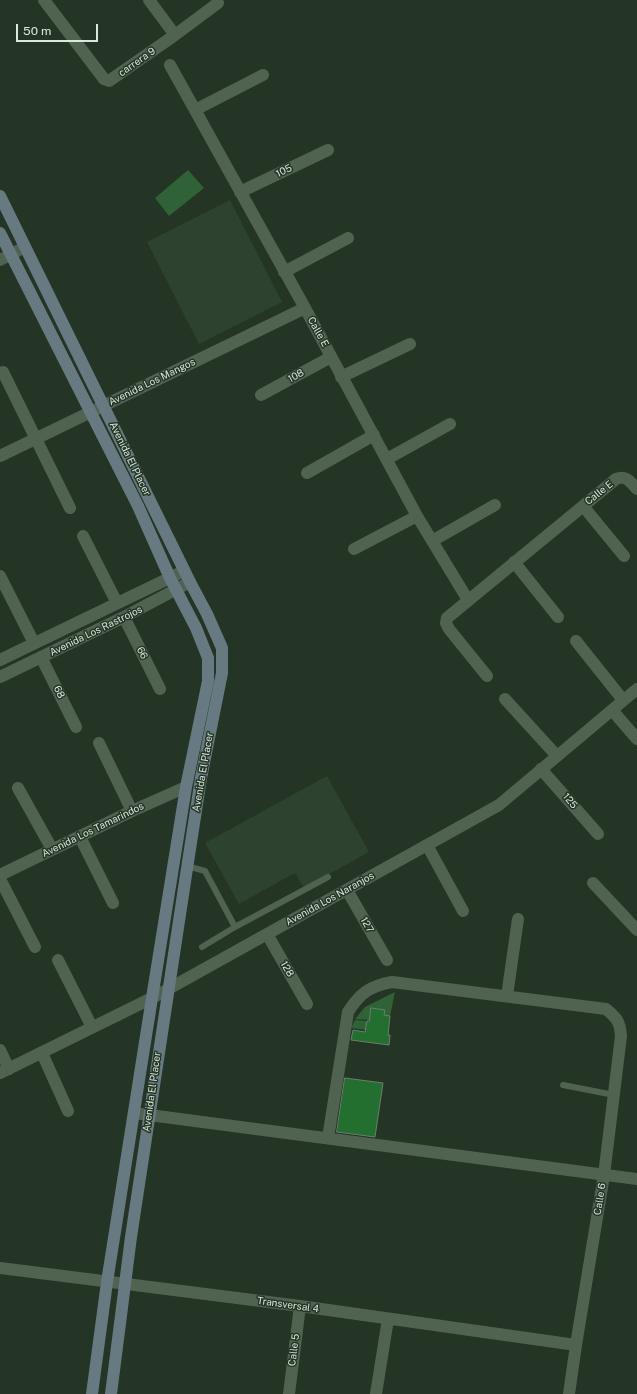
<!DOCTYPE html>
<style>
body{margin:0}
#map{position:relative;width:637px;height:1394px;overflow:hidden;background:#243525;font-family:"Public Sans",sans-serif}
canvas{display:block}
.scale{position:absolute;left:16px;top:24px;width:82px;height:18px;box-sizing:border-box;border:2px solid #dce7dd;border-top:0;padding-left:5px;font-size:12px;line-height:14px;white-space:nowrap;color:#dce7dd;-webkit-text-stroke:3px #243525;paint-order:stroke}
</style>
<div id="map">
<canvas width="637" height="1394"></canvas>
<div class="scale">50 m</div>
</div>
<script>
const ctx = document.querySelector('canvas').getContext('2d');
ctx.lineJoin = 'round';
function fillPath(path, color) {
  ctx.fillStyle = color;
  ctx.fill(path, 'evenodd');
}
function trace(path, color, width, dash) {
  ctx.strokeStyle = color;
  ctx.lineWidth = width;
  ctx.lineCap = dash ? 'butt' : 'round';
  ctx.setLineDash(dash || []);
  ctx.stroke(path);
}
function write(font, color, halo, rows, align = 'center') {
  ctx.font = font + ' "Public Sans",sans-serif';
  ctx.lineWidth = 3;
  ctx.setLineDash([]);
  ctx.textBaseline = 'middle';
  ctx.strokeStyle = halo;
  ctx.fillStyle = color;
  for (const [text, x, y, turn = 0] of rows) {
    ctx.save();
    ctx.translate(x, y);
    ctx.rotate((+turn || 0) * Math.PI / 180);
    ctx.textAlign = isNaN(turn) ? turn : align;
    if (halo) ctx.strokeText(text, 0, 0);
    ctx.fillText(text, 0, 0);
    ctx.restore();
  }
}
fillPath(new Path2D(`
 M230,200L282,302L199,344L147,242Z
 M327,776L369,852L304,888L295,873L239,904L205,843Z`), '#2d432f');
fillPath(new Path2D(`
 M188,170L204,188L169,216L155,198Z
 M395,992L390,1016L384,1015L385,1010L371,1008L369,1020L355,1019L365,1007Z
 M355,1020L367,1021L366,1030L351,1028Z`), '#306237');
const building = new Path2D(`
 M371,1008L385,1010L384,1015L390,1016L388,1035H390L389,1045L351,1040L353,1030L365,1032L367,1021H369Z
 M345,1078L383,1083L375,1137L337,1132Z`);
fillPath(building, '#236f30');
trace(building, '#6c7f6d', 1);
trace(new Path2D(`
 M187,866L205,871L235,927L328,877
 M202,947L235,927
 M563,1085L614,1095`), '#506351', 6);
trace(new Path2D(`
 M44,0L104,79L109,81L175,35L218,3
 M149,0L175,35
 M170,65L305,308L417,516L468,600
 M195,110L263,75
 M240,192L328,150
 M0,260L25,247
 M284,272L348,238
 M3,372L70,508
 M341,377L410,344
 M261,395L331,357
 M0,456L305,308
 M387,459L450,424
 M307,473L374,435
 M583,506L624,556
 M83,536L117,603
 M432,541L495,505
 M354,549L417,516
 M514,562L558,617
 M0,576L34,643
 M124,617L160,689
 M576,641L623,700
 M41,657L76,727
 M0,660L184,571
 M487,676L449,629L446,623L447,618L616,479C627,475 630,482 637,489
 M0,677L124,617L190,582
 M505,699L557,756
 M612,710L637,739
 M99,743L132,811
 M541,769L598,834
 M18,788L52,849
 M80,837L113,903
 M427,845L463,911
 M0,875L132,811L186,787
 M0,879L35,947
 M593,883L637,930
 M347,890L387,960
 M267,934L307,1004
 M58,960L92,1027
 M507,996L518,919
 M0,1050L9,1069
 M42,1053L68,1111
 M0,1073L152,998L499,805L637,689
 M134,1113L637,1179
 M328,1138L348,1012C360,993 370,986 392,982L606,1009C617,1018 620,1022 621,1036L604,1175L576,1345L569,1394
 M0,1268L300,1306L576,1345
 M289,1394L300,1306
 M376,1394L388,1319`), '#506351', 12);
trace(new Path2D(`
 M0,196L190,582L207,614L222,648V673L201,778L186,875L131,1237L111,1394
 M0,233L138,506L170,578L196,628L208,658V681L186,787L152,998L107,1282L92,1394`), '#677981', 12);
write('10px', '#dce7dd', '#243525', [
 ["carrera 9",137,62,-35],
 ["105",284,171,-26],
 ["Calle E",318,332,61],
 ["108",296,376,-29],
 ["Avenida Los Mangos",152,382,-26],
 ["Avenida El Placer",130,459,64],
 ["Calle E",599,493,-38],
 ["Avenida Los Rastrojos",96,631,-26],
 ["66",142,653,63],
 ["68",59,692,64],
 ["Avenida El Placer",203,772,-80],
 ["125",570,801,49],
 ["Avenida Los Tamarindos",93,830,-26],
 ["Avenida Los Naranjos",330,899,-29],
 ["127",367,925,60],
 ["128",287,969,60],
 ["Avenida El Placer",152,1092,-82],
 ["Calle 6",600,1199,-81],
 ["Transversal 4",288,1305,8],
 ["Calle 5",294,1350,-83]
]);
</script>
